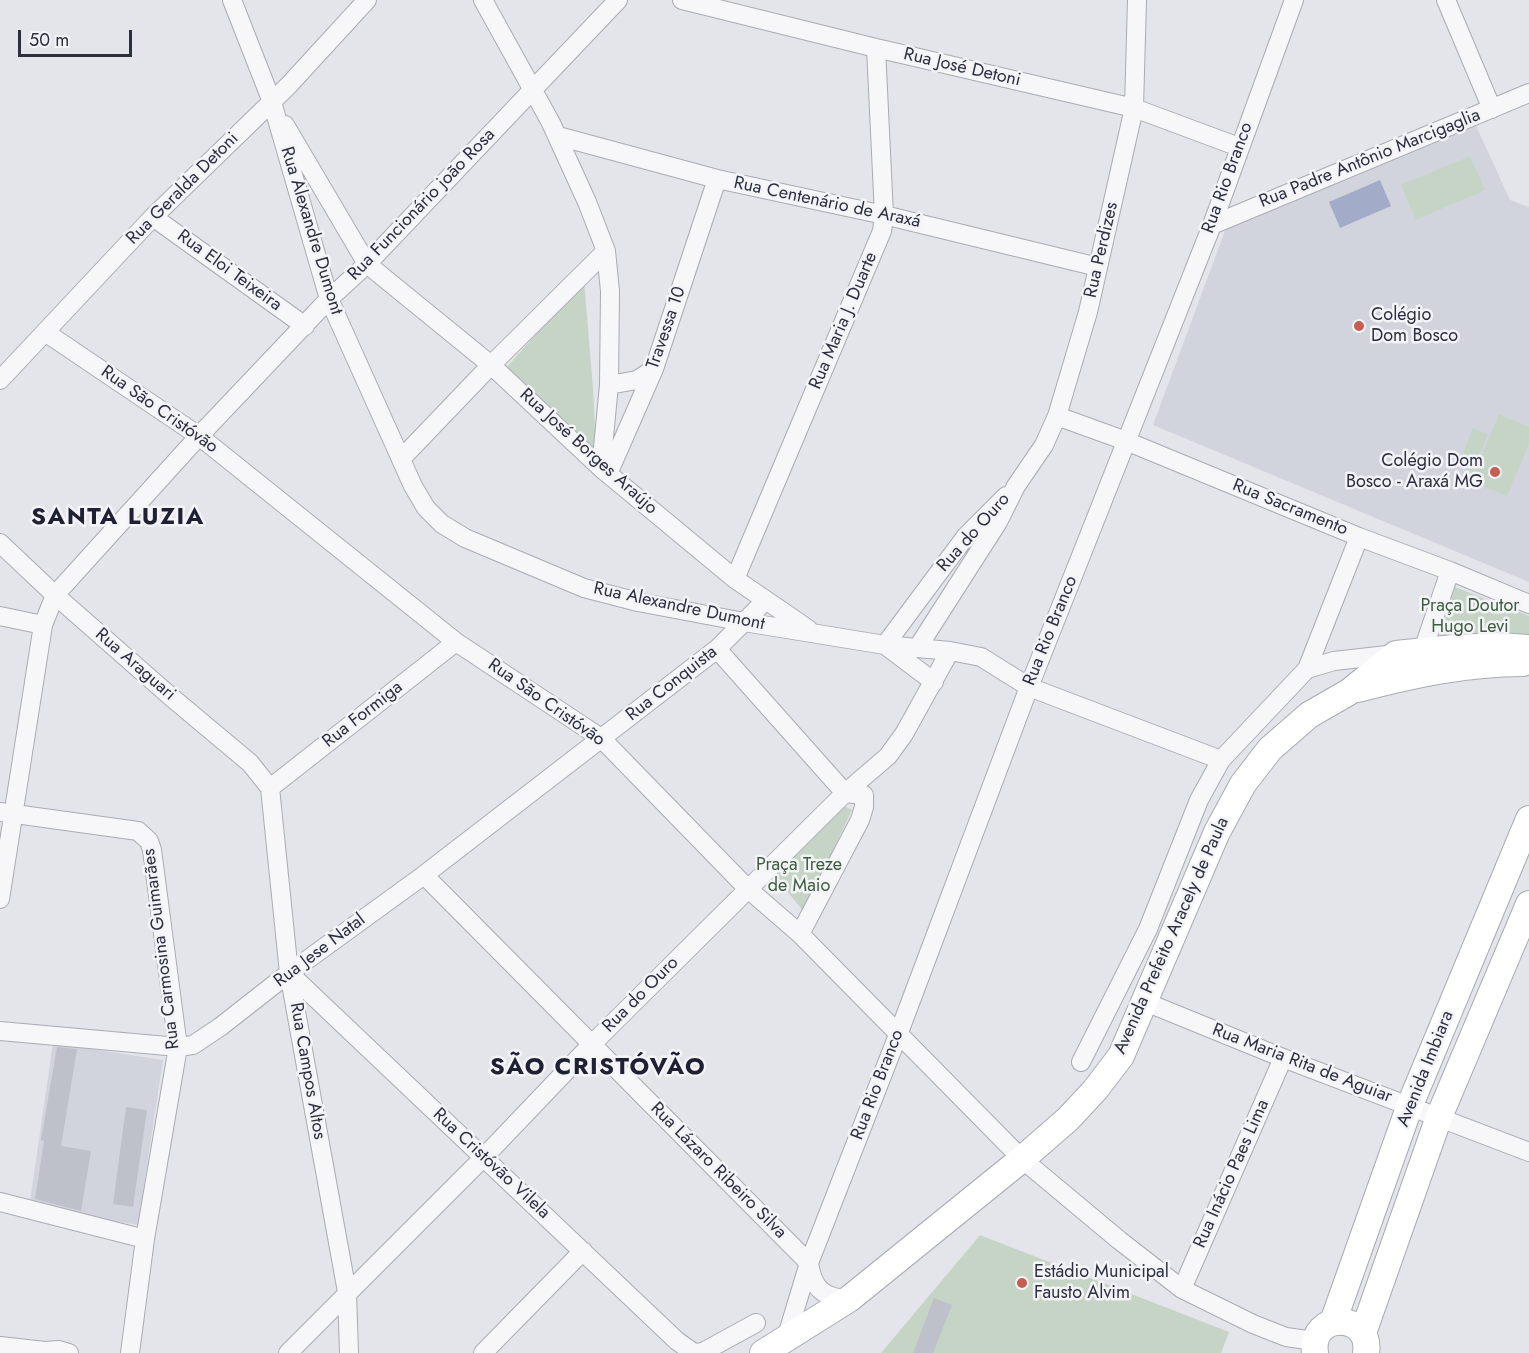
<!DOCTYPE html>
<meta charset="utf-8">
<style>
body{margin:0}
#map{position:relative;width:1529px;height:1353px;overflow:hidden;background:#e4e5eb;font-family:Jost,sans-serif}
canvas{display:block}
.scale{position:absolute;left:18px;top:30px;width:114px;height:27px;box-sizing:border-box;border:3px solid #2c2f42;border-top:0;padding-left:8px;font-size:18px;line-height:21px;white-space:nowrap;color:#2c2f42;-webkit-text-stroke:4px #f4f4f8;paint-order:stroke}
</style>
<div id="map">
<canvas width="1529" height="1353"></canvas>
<div class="scale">50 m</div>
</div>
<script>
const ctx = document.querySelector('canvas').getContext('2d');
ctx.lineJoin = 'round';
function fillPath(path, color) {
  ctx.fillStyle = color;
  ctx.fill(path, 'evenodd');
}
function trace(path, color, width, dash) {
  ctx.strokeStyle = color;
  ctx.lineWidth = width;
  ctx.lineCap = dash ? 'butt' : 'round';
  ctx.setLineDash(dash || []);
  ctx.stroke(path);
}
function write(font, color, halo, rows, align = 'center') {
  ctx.font = font + ' Jost,sans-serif';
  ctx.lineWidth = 5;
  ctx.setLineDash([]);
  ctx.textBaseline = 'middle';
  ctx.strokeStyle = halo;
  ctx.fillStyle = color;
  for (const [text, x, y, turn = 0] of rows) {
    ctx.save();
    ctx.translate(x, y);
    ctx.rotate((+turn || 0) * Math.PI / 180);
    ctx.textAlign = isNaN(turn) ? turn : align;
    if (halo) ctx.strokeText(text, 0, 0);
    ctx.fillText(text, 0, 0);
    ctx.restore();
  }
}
fillPath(new Path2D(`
 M1473,119L1510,200L1529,207V582L1153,425L1226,228Z
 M53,1043L163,1060L138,1225L29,1208Z`), '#d2d4dd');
fillPath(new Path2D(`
 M1470,156L1485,190L1416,220L1401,185Z
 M584,280L593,388L596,452L506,368Z
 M1499,414L1529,427V444L1507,496L1471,481Z
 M1473,428L1488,434L1473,472L1458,466Z
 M1455,587L1529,616V639L1438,640Z
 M844,806L852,810L804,912L774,875Z
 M980,1235L1229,1332L1221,1353H881Z`), '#c6d4c6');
fillPath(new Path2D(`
 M1380,180L1391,206L1340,228L1329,202Z`), '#a2abc8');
fillPath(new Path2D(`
 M57,1047L77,1049L61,1146L91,1151L81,1211L35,1199L44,1141L41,1140Z
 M126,1107L147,1110L133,1207L113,1204Z
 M934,1298L952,1305L933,1353H913Z`), '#bec0ca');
const minor = new Path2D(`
 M232,0L272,102L329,299L413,486L426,508L442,524L465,538L584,588L638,602L744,622L885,645L950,651L981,657L1029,687L1221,760
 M483,0L551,123L587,202L606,251L610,291L609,385L601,468
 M682,0L876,48L1134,108L1239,147
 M1446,0L1492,109
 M285,125L367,264L491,365L601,468L735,579L808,629
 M558,136L717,179L884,215L1098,267
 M153,217L305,326
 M1212,225L1529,93
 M45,332L199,436L456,642L601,738L748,889L800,934L1022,1159L1119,1240L1182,1289L1253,1324L1286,1337L1314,1341
 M0,380L153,217L288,86L367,0
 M609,385L637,380L654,369
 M1057,416L1126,441L1359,537L1450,571L1529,604
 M401,459L491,365L606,251
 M608,474L654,369L717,179
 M0,543L55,595L170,696L250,763L270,788
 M735,579L882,231L884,215L876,48
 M0,616L43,625
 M918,647L998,522L1016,486L1044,445L1057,416L1088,312L1134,108L1137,0
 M717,649L845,793L864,795V807L860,820L800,934
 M1423,650L1450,571
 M1307,669L1359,537
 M934,682L885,645L966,536L1006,496
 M270,788L289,973L347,1292L349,1353
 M270,788L456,642
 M0,812L138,831L149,841L152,850L178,1047L145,1239L130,1353
 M424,875L809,1263
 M0,899L43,625L55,595L199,436L329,299L367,264L618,0
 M289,973L677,1341L694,1353
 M1143,1001L1283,1058L1529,1152
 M0,1031L178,1047L193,1045L220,1027L289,973L424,875L717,649L765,601
 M1081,1062L1148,929L1199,800L1221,760L1307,669L1334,661L1396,654
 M0,1202L145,1239
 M809,1263C813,1288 822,1298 849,1299
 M1182,1289L1283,1058
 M786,1339L809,1263L898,1035L1029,687L1212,225L1294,0
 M0,1346L45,1351L59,1350L69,1353
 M288,1353L484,1157L591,1045L845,793L888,756L904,734L950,651
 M483,1353L583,1251
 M695,1353L703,1352L756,1323`);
const secondary = new Path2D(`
 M1358,689C1412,675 1466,663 1523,663
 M1333,1322L1410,1105L1529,819
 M1363,1333L1439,1117L1529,904
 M763,1353L849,1299L1022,1159L1068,1119L1095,1090L1121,1056L1217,832L1243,784L1270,749L1309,715L1349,692L1396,654L1454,648L1498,646L1529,648
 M1315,1353C1309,1311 1372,1312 1366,1353`);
trace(minor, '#a9abb5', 20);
trace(secondary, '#a9abb5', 28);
trace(minor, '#f7f7f9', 18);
trace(secondary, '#fff', 26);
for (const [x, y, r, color] of [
 [1359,326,6,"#c65d52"],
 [1495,472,6,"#c65d52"],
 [1022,1283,6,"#c65d52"]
]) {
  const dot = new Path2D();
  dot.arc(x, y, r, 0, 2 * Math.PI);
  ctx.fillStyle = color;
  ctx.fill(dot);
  trace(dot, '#f4f4f8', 2);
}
write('18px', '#2c2f42', '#f4f4f8', [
 ["Rua José Detoni",962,68,13],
 ["Rua Padre Antônio Marcigaglia",1370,159,-22],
 ["Rua Rio Branco",1228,178,-70],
 ["Rua Geralda Detoni",183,189,-45],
 ["Rua Centenário de Araxá",827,203,12],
 ["Rua Funcionário joão Rosa",422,205,-46],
 ["Rua Alexandre Dumont",311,231,73],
 ["Rua Perdizes",1102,250,-77],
 ["Rua Eloi Teixeira",229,271,36],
 ["Rua Maria J. Duarte",844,321,-67],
 ["Travessa 10",667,328,-71],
 ["Rua São Cristóvão",159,410,35],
 ["Rua José Borges Araújo",588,452,42],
 ["Rua Sacramento",1290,508,22],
 ["Rua do Ouro",974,533,-48],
 ["Rua Alexandre Dumont",679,607,12],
 ["Rua Rio Branco",1051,631,-68],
 ["Rua Araguari",135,665,41],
 ["Rua Conquista",672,684,-38],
 ["Rua São Cristóvão",546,703,35],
 ["Rua Formiga",363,715,-38],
 ["Avenida Prefeito Aracely de Paula",1172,936,-66],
 ["Rua Carmosina Guimarães",162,949,-97],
 ["Rua Jese Natal",320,951,-37],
 ["Rua do Ouro",641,995,-45],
 ["Rua Maria Rita de Aguiar",1302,1064,21],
 ["Avenida Imbiara",1426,1069,-68],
 ["Rua Campos Altos",307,1071,80],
 ["Rua Rio Branco",878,1085,-69],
 ["Rua Cristóvão Vilela",491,1164,43],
 ["Rua Lázaro Ribeiro Silva",718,1171,45],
 ["Rua Inácio Paes Lima",1232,1174,-66]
]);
write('18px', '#2c2f42', '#f4f4f8', [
 ["Colégio",1371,316],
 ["Dom Bosco",1371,337],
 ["Colégio Dom",1483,462,"right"],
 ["Bosco - Araxá MG",1483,483,"right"],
 ["Estádio Municipal",1034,1273],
 ["Fausto Alvim",1034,1294]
], 'left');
write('18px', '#3b5d3c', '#f4f4f8', [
 ["Praça Doutor",1470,607],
 ["Hugo Levi",1470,628],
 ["Praça Treze",799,866],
 ["de Maio",799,887]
]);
ctx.letterSpacing = '1.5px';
write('bold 24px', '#1e2133', '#f4f4f8', [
 ["SANTA LUZIA",118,518],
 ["SÃO CRISTÓVÃO",598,1068]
]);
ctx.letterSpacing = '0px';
</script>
